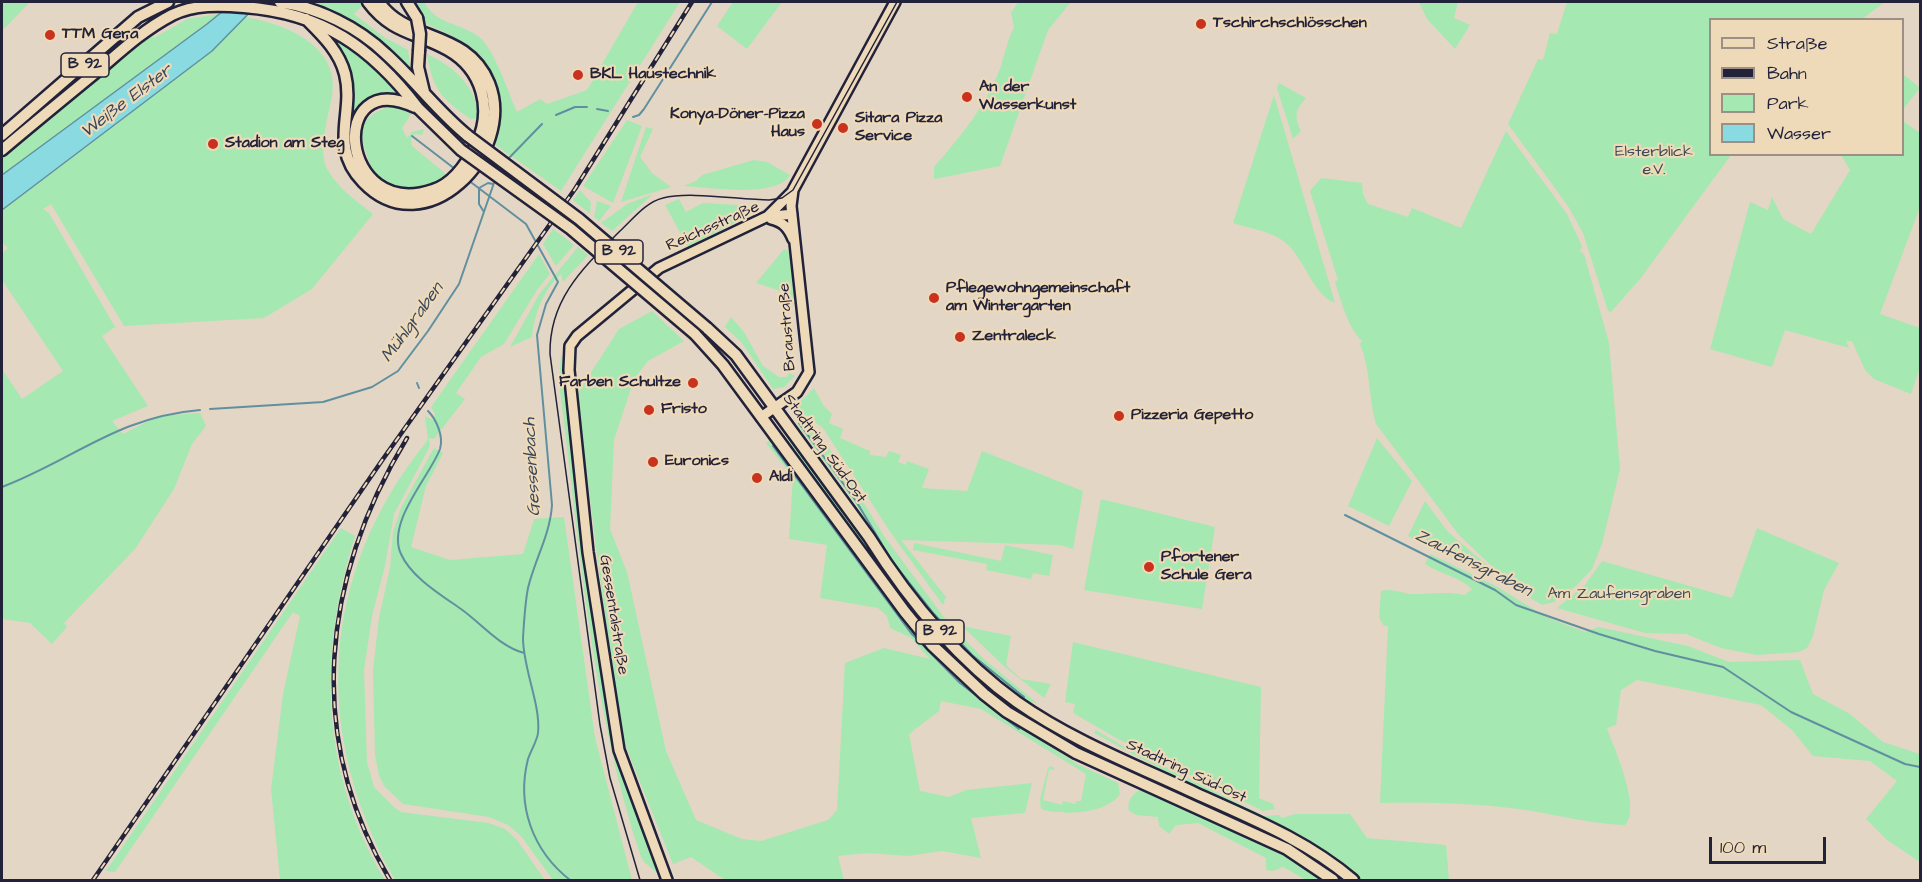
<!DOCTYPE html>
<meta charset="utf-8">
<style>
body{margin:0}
#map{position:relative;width:1922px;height:882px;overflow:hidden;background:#e4d6c4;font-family:"Architects Daughter",sans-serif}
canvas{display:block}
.frame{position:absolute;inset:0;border:3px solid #22223b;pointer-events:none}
.legend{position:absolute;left:1709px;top:18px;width:195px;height:138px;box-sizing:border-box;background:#eedab8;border:2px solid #9c9086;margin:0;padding:8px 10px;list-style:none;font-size:18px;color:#22223b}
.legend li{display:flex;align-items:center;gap:12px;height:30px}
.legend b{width:30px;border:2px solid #9c9086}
.scale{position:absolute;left:1709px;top:837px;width:117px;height:27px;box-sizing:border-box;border:3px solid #22223b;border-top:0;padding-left:8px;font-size:18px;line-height:21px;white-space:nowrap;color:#22223b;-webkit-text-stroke:4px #eedab8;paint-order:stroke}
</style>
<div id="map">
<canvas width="1922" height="882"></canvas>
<div class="frame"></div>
<ul class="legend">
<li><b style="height:8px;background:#eedab8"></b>Straße</li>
<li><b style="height:8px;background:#22223b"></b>Bahn</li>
<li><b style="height:16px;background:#a5e8b2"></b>Park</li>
<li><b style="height:16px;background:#89dae1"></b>Wasser</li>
</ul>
<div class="scale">100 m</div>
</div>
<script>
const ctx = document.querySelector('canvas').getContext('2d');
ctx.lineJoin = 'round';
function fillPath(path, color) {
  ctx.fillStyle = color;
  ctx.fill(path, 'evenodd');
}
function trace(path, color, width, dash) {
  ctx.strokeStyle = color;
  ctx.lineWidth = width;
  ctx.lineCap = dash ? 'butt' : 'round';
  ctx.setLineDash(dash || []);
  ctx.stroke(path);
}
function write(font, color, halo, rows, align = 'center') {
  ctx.font = font + ' "Architects Daughter",sans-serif';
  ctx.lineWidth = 4.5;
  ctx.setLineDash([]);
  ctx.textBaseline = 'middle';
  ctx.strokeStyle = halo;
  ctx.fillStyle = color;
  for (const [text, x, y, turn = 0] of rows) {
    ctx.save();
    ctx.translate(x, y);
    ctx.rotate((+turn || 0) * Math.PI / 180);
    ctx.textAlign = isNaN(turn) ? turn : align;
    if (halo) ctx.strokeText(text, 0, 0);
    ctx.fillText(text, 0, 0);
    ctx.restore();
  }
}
fillPath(new Path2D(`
 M2,2H30L2,31Z
 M305,2H361L362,6L354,14L384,37L408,50L411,73C385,37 345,17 305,2Z
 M416,2H424C437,25 458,22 478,36C495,49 508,93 517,112L540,99L547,104L587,90L638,2H680L561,191L494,144C512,80 483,47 426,24Z
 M733,2H782L747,49L717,26Z
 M1018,2H1071L1048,30L1000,166L934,179V167C960,137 987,105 1001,66C1005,52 1008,40 1014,27L1011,13Z
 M1419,2H1458L1454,18L1470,25L1455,49L1427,19Z
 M1567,2H1885L1862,19L1710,20V154L1731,155L1640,279L1611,312L1608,311L1583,233L1568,206L1508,124L1538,59L1543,60L1550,33L1557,34Z
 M219,14L207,24L2,175V156L138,45L151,35L154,38L187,19Z
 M245,17C285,24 341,45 332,97C328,116 318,151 327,169C337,187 357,202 373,214L312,289L264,318L124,326L51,204L43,209L49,213L115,327L102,336L148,406L112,421L123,434L158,416L200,413L206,426L192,444L174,489L135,549L64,623L67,627L52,644L30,623L2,619V369L22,399L63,371L2,280V253L8,248L2,243V210L212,51Z
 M336,37L370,60L404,98L394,97L359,111L349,131L337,46L333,40Z
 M427,54C455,67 475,86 480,118L471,119C442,100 432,88 427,54Z
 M1903,74L1920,88L1903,109H1902Z
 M1279,83L1306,98C1295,110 1294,116 1301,131L1293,139L1277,88Z
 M1274,95L1335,303C1311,294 1305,256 1282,240C1269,231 1248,228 1233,223Z
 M386,108H399L411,114L402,128L407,138L412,132L424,129L422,135L415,134L411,138L412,146L446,174C444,181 436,184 428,186C411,190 384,190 372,173C370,170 371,167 370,164C361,138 353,120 386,108Z
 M627,120L642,126L613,203L583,186Z
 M1903,121L1920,133V207L1880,314L1920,328V367L1911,394L1874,379L1865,370L1852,341H1846L1849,348L1785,330L1772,367L1710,349L1750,202L1768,210L1772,197L1783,219L1811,234L1850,170L1841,155L1902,154Z
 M646,127L653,129L640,157L652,173L671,187L621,202Z
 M1506,131L1567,214L1582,246L1580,251L1584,254L1609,343L1620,469L1602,544L1592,569L1577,585L1554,602L1542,605L1516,589L1459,535L1376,424C1368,397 1371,370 1360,344L1362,341C1347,326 1342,303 1335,282L1338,280L1310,191L1321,178L1362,183L1363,194L1368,204L1408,217L1412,208L1461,228Z
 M754,160L767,162L790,175C776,199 708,187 683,186L696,181L702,175Z
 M580,190L591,202L590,214L573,200Z
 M653,194L612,231L601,223L627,204Z
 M679,199L686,212L703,203L752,206L756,212L688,247L665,205Z
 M597,201L611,206L599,221L594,217Z
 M553,229L574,245L556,266L543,244Z
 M578,247L588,255L563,282L561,274C544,289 534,314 532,337L510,347L540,293Z
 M784,249L789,251L795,304L784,302L787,293L756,283Z
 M539,254L550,274L537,290L504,344L481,357L456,393L465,399L434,439L429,438L430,446L394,514L385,566L372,616L364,670L367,762L374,787L395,808L401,812L489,823L505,829L517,840L545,880H395C311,733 319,573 428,440L425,416L433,420L435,414L431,407Z
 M652,311L684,341L648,361L634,379L614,440L610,529L627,572L666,751L696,820L742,839L761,841L828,820L837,810L845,663L884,648L930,659L910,637L890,628L887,616L878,608L820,598L827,545L789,539L793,477L766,443L772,439L919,637L956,676L982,699L1046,742V744L1079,765L1118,783L1120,794C1107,814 1063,816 1041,809L1040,800L1048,768L1052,766L1055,770L1049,769L1043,800L1062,805L1063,801L1075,804L1076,801H1081L1086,774L981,709L941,701L939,711L909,734L920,791L949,797L966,790L1032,783L1025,813L971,818L981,858L942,851L908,856L868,853L838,856L844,880H725L691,857L673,864L624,742L601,586L577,394L619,329Z
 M731,317L744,332L763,366L779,377H787L789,373L795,376L784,387L773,389L742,343L725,327Z
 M561,354L565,365L609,710L662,877L644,862L641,857C590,705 580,542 559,384Z
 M814,388L823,405L832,414L829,423L843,429L840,438L870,451V455L886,457L889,451L901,455L898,462L906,465L907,461L929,469L922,488L967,491L982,451L1083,491L1073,549L1060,545L901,540L946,597L943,605L893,536L823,428L806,415L797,414L798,404Z
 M801,420L817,432L838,461L884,536L949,624L985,660L1037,703L1026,701L1011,691L970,656L943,628L885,554L857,506L797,424Z
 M781,431L864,536L900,591L1034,719L980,680L913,614L778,433Z
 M1377,438L1412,481L1389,526L1348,506Z
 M434,448L443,453L426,486L411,547L450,560L523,554L534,519L564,517L595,738L632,880H553L521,836L508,825L489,817L403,804L384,786L379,775L375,755L373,670L379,618L390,568L393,532L401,508Z
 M1101,499L1215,527L1202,609L1084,590Z
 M1425,501L1448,532L1494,571L1491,576L1408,536Z
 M341,528L355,536C318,653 320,773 385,880H280L271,789L283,694L300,616L293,612L115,872L106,871Z
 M1757,528L1839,563L1824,590L1813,636L1807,648L1799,652L1757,655L1721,648L1686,634L1645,633L1557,608L1585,585L1602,561L1732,598Z
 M914,543L1001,561L1005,545L1053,555L1049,576L1033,573L1031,579L986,570L987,564L913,550Z
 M1430,554L1494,585L1548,618L1585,632L1598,627L1688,646L1729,662L1800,660L1813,694L1850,714L1883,742L1920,754V862L1887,840L1866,819L1897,781L1870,761L1813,756L1792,730L1761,705L1637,680L1621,690L1616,725L1607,728C1614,748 1642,809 1625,825C1589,824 1555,814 1519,809C1473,803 1427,802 1380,803L1388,626H1384L1379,618L1381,591C1392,588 1400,593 1411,594C1430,594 1446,591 1465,595L1472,589C1460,577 1440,574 1425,564Z
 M962,626L1011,636L1006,665L1021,679L1051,684L1044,698L1005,667Z
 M1073,642L1261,687L1259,798L1273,804L1275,809L1263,811L1118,739L1073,713L1075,704L1065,702Z
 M1096,730L1121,745L1264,816L1279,815L1282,818L1295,814H1350L1367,838L1446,845L1449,880H1359C1328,854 1293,837 1257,818C1203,790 1148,763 1094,733Z
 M1061,734L1133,770L1134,773L1059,739Z
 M1145,789L1264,843L1328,880H1306L1283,867L1273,871L1266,870V858L1198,823L1176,825L1169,834L1159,826L1158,817L1136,815L1129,811C1126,800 1135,790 1145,789Z`), '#a5e8b2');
const water = new Path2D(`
 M234,2H260L212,51L2,210V175L207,24Z`);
fillPath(water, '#89dae1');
trace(water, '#60909f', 1.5);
trace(new Path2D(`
 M597,109L608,111
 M556,115L575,107H587
 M633,117L639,115L644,109L712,2
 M412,136L455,169
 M507,160L542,124
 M468,180L526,224L558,282L546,304L537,335L552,505C550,535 535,559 528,588C525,603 524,622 523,638C523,669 541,705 538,733C537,741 531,750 528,759C516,806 533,851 570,880
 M484,212L479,204V188L488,183L493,184
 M417,383L419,388
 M210,409L323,402L372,387L398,371L428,331L459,284L495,180
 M428,411C436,419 444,436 440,449C430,476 386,522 401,554C411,577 441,595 461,609C482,624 499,646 524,653
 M799,423L856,501L892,561L934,614L972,655L1024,697
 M773,446L911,633L960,683L1019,729
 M2,487C75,459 117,417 200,410
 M1345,515L1495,590L1516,605L1599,634L1655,651L1723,667L1791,712L1905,764L1920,767`), '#60909f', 2);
const secondary = new Path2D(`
 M768,216L792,192
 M771,219C783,222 788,227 793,239
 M761,417L797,392L809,372L791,206L793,190L895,2
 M667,880L619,750L588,552L569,370L570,346L577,336L659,268L766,217L792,214`);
const primary = new Path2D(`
 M280,2C319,8 358,27 386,54C415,80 437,111 468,136
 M368,2C392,34 416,32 448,50C483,70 493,110 476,145C467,163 453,184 433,190C339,222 326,65 415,107
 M407,2L417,18
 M306,19C322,35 339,51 345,74C355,114 328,146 363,182C425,247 517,153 489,83C467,29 407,43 379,2
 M419,51L418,67L424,92
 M2,135L138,17L168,2
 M2,150C34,123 67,96 100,69C123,49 145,29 172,15C195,4 220,5 244,7C323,13 371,47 418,108
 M707,328L736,355L869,537C908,599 957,659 1017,702C1071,740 1135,765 1195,793C1250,818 1306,840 1353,880
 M695,334L723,365L905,612L932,645L984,694L1007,712L1076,753L1287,849L1333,880`);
trace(secondary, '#22223b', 14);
trace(primary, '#22223b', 15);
trace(secondary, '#eedab8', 9);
trace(primary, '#eedab8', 10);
trace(new Path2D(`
 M640,880L610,778L600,725L550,354C549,299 584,267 620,231C633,219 646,202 663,198C690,191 740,200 769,200L782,198L793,190L897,2`), '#22223b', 1.5);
const rail = new Path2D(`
 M93,880L383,459L575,189L692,2
 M390,880C304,736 322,578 407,438`);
trace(rail, '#22223b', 4.5);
trace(rail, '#eedab8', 2, [7]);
const primaryBridge = new Path2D(`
 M417,18L420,34L419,51
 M418,108L461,150L571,229L695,334
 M468,136L579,219L707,328`);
trace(primaryBridge, '#22223b', 15, []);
trace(primaryBridge, '#eedab8', 10);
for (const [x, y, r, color] of [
 [1201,24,6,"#c8321e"],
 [50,35,6,"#c8321e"],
 [578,75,6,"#c8321e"],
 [967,97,6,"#c8321e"],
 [817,124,6,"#c8321e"],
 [843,128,6,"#c8321e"],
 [213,144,6,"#c8321e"],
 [934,298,6,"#c8321e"],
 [960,337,6,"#c8321e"],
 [693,383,6,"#c8321e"],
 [649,410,6,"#c8321e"],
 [1119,416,6,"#c8321e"],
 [653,462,6,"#c8321e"],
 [757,478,6,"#c8321e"],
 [1149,567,6,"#c8321e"]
]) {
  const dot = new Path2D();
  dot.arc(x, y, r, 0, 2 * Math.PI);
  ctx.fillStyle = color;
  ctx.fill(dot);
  trace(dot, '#eedab8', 2);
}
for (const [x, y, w] of [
 [85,65,48],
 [619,252,48],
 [940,632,48]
]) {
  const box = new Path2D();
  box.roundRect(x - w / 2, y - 12, w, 24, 4.5);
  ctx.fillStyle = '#eedab8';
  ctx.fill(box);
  trace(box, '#22223b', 1.5);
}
write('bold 15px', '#22223b', null, [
 ["B 92",85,65],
 ["B 92",619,252],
 ["B 92",940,632]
]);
write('bold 16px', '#22223b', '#eedab8', [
 ["Tschirchschlösschen",1213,24],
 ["TTM Gera",62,35],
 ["BKL Haustechnik",590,75],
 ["An der",979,88],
 ["Wasserkunst",979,106],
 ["Konya-Döner-Pizza",805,115,"right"],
 ["Haus",805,133,"right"],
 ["Sitara Pizza",855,119],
 ["Service",855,137],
 ["Stadion am Steg",225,144],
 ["Pflegewohngemeinschaft",946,289],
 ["am Wintergarten",946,307],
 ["Zentraleck",972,337],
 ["Farben Schultze",681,383,"right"],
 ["Fristo",661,410],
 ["Pizzeria Gepetto",1131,416],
 ["Euronics",665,462],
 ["Aldi",769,478],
 ["Pfortener",1161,558],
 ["Schule Gera",1161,576]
], 'left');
write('16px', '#3c4a53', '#eedab8', [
 ["Elsterblick",1654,153],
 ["e.V.",1654,171],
 ["Am Zaufensgraben",1619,595]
]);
write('16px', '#22223b', '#eedab8', [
 ["Reichsstraße",713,227,-24],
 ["Braustraße",788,327,-94],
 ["Stadtring Süd-Ost",824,449,54],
 ["Gessentalstraße",613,615,81],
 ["Stadtring Süd-Ost",1186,772,25]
]);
write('italic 18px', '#37475c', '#eedab8', [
 ["Weiße Elster",127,102,-37],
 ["Mühlgraben",413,323,-54],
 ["Gessenbach",533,467,-93],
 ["Zaufensgraben",1473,564,27]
]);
</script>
